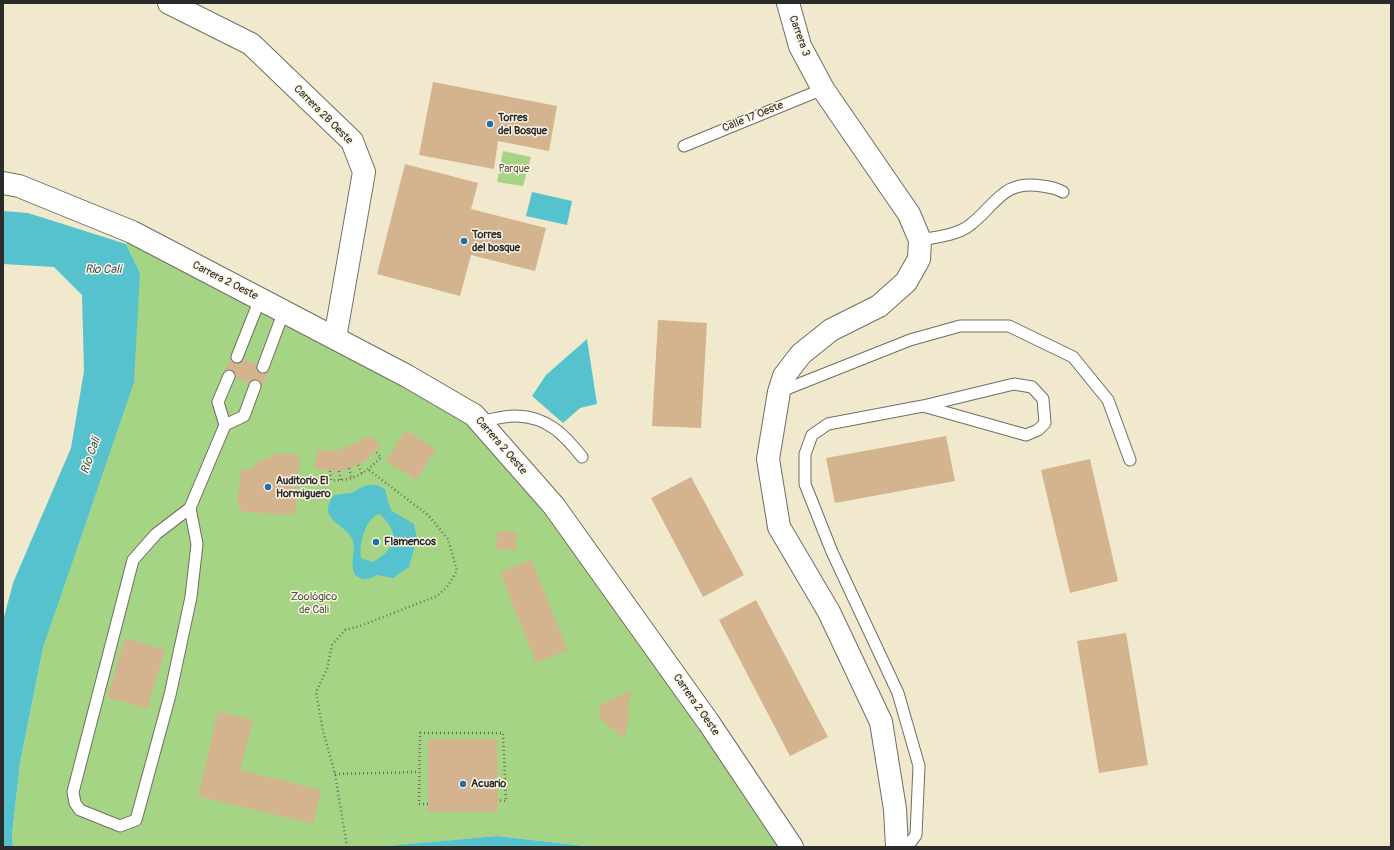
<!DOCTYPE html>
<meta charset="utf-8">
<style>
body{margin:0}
#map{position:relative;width:1394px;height:850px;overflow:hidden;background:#f0e9cd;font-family:Pangolin,sans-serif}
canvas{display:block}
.frame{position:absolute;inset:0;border:4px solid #2b2b2b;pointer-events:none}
</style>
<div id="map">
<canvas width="1394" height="850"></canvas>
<div class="frame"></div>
</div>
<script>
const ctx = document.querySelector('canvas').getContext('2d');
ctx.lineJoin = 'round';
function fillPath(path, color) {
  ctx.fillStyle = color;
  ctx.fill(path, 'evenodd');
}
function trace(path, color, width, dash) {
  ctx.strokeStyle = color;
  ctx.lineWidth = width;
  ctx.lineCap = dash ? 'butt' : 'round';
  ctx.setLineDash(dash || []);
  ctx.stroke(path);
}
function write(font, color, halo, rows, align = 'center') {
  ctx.font = font + ' Pangolin,sans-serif';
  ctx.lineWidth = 3;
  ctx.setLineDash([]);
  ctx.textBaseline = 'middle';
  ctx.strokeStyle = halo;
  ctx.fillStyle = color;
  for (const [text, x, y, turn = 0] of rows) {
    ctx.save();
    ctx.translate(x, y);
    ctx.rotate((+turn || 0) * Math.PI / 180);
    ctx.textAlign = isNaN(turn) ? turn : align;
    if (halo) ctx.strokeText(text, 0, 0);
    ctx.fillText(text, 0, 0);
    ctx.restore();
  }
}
fillPath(new Path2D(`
 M503,151L531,157L523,186L497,182Z
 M132,232L474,415L792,847H594L497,836L385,847H13L12,835L20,763L43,648L109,452L140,273L126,244Z`), '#a5d584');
fillPath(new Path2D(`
 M532,192L572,201L567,225L526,216Z
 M3,211L28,213L126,244L140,273L134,382L43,648L20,763L12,835L13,847H3V621L13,583L71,448L84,371L82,295L54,267L3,264Z
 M587,339L597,404L580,408L563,423L532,396L546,375Z
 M369,485H377L385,489L388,502L392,511L414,524L417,539L409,567L393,578L377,575C369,580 363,581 355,575C349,563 356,553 353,541C347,523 315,521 334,495L352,493L362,487ZM380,514C401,535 396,548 373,562L361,558C359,545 365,517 380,514Z
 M497,836L594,847H385L399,845Z`), '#55c2ce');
fillPath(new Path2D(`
 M433,82L557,106L549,151L498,141L494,169L419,155Z
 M405,164L478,183L471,209L546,228L535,271L471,255L460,296L377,274Z
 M658,320L707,323L701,428L652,426Z
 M231,355L269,369L262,388L224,374Z
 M406,430L436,449L416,480L386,461Z
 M369,436L381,445L365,461L353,467L339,471L315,469L317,451L343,449Z
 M946,436L955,481L835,503L826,458Z
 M279,453L300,455L295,515L243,512L237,504L241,469L252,470L256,463Z
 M1090,459L1118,581L1070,593L1041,470Z
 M691,477L744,575L703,597L651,498Z
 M497,532H516V550H497Z
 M531,560L568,650L536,663L500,572Z
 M756,600L828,737L790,756L719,620Z
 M1126,633L1148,765L1099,773L1077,641Z
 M125,638L165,650L147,709L107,697Z
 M631,690L625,740L599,718L600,705Z
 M218,711L253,720L240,770L321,790L313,824L198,796Z
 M428,739H497L498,812H428Z`), '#d4b38f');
const lane = new Path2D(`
 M684,146L823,89
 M920,240C936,237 958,235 970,225C996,205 1003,179 1042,186C1050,187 1056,188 1063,192
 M237,357L260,299
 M263,367L284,311
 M779,392L910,340L960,326H1009L1073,357L1108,400L1130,460
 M480,422C491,420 505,415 517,416C547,417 564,434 582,457
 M225,425L244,416L255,386
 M190,508L197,544L191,597L170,695L136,820L120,826L80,810L75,803L73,792L133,560L156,534L190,508L225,425L218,402L229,376
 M907,847L916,835L919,766L898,693L832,552L805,484V454L812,435L828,424L923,406L1014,384L1032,387L1043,399L1045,423L1038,430L1026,435L923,406`);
const street = new Path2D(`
 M169,3L251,44L352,141L364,172L335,338
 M788,3L800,46L823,89L909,214L920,240L919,259L906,282L879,306L831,330L801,354L784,376L779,392L768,459L779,527L829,612L881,722L895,809L897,847`);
const secondary = new Path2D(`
 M3,183L19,186L132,232L407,376L474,415L554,506L709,723L792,847`);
trace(lane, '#706e64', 13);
trace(street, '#706e64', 24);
trace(secondary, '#706e64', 24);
trace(new Path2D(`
 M358,465L362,474
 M349,468L352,479
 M330,471L331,480C353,482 367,472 381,457L376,452
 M339,471L341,481
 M335,774L418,772
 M428,804H419L420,733H503L506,801L497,800
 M347,847L335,774L323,731L316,692L327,669L332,645L345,630L360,626L437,596L447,587L457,571L448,539L428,515L369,470`), '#706e64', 2.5, [1, 3]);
trace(lane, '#fff', 11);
trace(street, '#fff', 22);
trace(secondary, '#fff', 22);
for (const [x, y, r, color] of [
 [490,124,4,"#1f6fb2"],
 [464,241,4,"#1f6fb2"],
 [268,487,4,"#1f6fb2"],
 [376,542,4,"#1f6fb2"],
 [463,784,4,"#1f6fb2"]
]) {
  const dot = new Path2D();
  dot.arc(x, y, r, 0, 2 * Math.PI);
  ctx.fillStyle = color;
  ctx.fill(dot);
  trace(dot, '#fcf5e5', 1.5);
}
write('11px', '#2b2b2b', '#fcf5e5', [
 ["Carrera 3",799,36,70],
 ["Carrera 2B Oeste",323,115,45],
 ["Calle 17 Oeste",753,117,-22],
 ["Carrera 2 Oeste",225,281,27],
 ["Carrera 2 Oeste",501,446,49],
 ["Carrera 2 Oeste",696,705,55]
]);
write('bold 11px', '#2b2b2b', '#fcf5e5', [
 ["Torres",498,118],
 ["del Bosque",498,131],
 ["Torres",472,235],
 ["del bosque",472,248],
 ["Auditorio El",276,481],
 ["Hormiguero",276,494],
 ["Flamencos",384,542],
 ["Acuario",471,784]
], 'left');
write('11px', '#4a5641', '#fcf5e5', [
 ["Parque",514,169],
 ["Zoológico",314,597],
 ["de Cali",314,610]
]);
write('italic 12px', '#38585c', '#fcf5e5', [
 ["Rio Cali",103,270],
 ["Río Cali",91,456,-71]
]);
</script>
